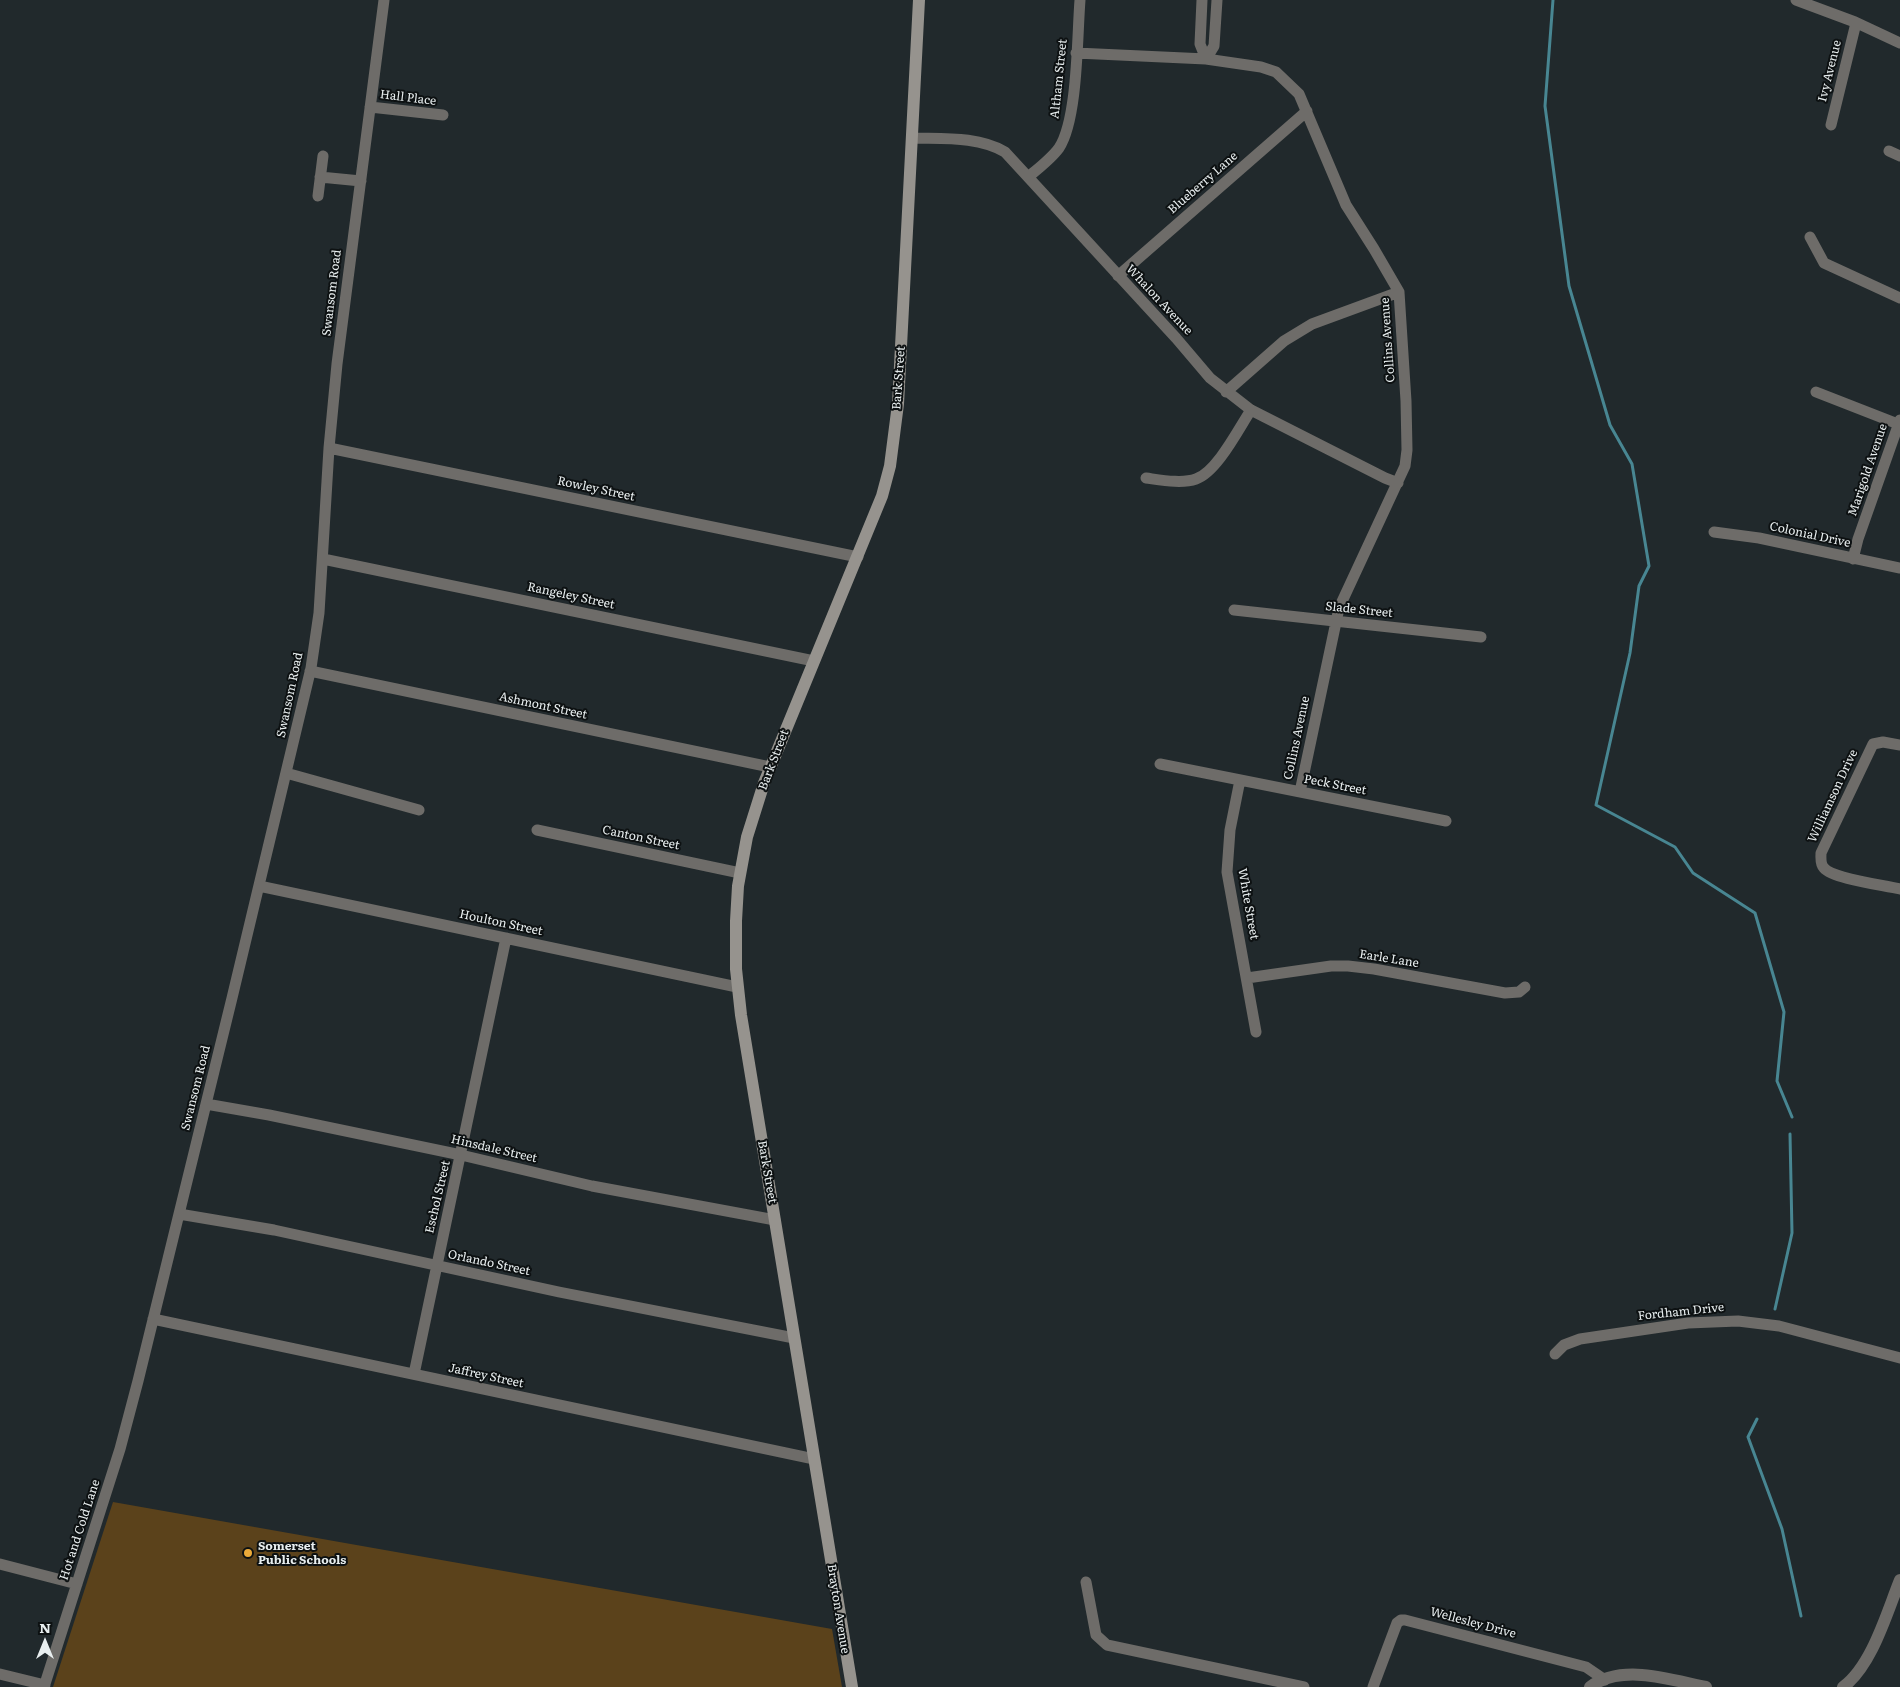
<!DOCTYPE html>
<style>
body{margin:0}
#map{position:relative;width:1900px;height:1687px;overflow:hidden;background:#21292c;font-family:Literata,serif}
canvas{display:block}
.north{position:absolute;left:20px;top:1617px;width:50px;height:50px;-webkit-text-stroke:4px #0d1112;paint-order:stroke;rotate:0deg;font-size:14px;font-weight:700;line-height:20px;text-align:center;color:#e8eeef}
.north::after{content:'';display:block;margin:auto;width:18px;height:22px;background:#e8eeef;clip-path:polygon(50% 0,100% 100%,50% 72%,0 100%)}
</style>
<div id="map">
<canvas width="1900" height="1687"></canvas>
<div class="north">N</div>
</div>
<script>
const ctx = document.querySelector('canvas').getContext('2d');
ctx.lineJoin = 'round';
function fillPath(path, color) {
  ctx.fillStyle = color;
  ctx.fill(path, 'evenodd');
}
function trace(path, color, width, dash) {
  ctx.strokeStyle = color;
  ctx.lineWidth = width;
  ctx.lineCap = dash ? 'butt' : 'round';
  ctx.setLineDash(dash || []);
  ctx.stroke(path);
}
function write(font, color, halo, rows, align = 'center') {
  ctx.font = font + ' Literata,serif';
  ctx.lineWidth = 4;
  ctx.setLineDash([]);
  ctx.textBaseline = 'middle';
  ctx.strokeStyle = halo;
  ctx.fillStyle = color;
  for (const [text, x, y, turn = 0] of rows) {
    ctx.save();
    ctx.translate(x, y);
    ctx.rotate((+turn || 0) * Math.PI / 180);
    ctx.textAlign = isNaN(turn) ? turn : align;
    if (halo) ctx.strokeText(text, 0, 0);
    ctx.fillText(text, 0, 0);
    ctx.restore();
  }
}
fillPath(new Path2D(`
 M113,1502L832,1629L842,1687H53Z`), '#5b421b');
trace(new Path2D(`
 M1553,0L1545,106L1569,286L1610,425L1632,464L1649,566L1639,586L1630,653L1596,805L1675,847L1693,873L1755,913L1784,1012L1777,1081L1792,1117
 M1775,1309L1792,1233L1790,1134
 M1757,1419L1748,1437L1782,1529L1801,1616`), '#488692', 3);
trace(new Path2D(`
 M1202,0L1200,44L1206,59
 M1796,0L1855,22L1900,43
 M1076,53L1206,59L1261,67L1276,72L1299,94L1346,205L1374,249L1399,292L1406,401L1407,450L1405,466L1339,608L1300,792
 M1206,59L1214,46L1217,0
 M370,107L443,115
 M1831,125L1856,23
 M912,138C942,139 978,136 1005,152L1176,338L1210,378L1251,410L1385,478L1398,483
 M1889,151L1900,156
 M320,177L361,181
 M1028,177C1039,168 1051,159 1059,148C1078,119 1077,37 1080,0
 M318,196L323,156
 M1810,237L1824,263L1900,298
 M1118,276L1307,111
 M1226,392L1284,341L1312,324L1399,292
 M1816,392L1898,424
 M329,448L858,557
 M1146,478C1161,480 1182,484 1196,479C1217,472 1239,428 1251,410
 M1714,532L1759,538L1900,568
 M323,559L814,661
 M1853,559L1858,539L1900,420
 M1234,610L1481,637
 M310,671L770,767
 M1900,745L1883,742L1873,744L1821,853C1821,858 1820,864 1824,868C1833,879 1884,885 1900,889
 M1160,764L1446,821
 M286,773L419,810
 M1240,780L1230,830L1227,872L1256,1032
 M537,830L740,873
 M259,886L737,987
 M1247,978L1331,966H1348L1374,969L1505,993L1519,992L1525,987
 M206,1104L269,1115L461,1155L592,1186L775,1220
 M179,1214L274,1230L559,1292L794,1338
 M153,1319L814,1459
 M1555,1354L1564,1345L1580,1339L1688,1323L1738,1321L1779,1326L1900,1358
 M414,1374L506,938
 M0,1564L77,1584
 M1086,1582L1096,1635L1107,1645L1304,1687
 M0,1674L45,1685
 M44,1687L120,1449L138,1381L232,998L311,668L319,613L329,448L337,364L384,0
 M1373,1687L1397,1623L1401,1620H1405L1586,1667L1605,1680`), '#6e6c69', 11);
trace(new Path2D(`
 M1590,1687C1622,1663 1671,1680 1706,1687
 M1843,1687C1872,1666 1887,1612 1900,1580`), '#6e6c69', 12);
trace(new Path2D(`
 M852,1687L741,1015L736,969V921L738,886L747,837L764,783L882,496L890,466L898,404L919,0`), '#96938e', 12);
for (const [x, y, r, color] of [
 [248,1553,5,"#ebaa39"]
]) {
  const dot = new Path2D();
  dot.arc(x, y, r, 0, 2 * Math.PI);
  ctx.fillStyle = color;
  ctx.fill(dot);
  trace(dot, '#0d1112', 2);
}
write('12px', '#e8eeef', '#0d1112', [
 ["Ivy Avenue",1830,71,-76],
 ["Altham Street",1059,79,-84],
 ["Hall Place",408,98,7],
 ["Blueberry Lane",1203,183,-41],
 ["Swansom Road",332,293,-83],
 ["Whalon Avenue",1159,300,47],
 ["Collins Avenue",1388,340,-94],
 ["Bark Street",899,378,-86],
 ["Marigold Avenue",1868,470,-71],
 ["Rowley Street",596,489,12],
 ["Colonial Drive",1810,535,12],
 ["Rangeley Street",571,596,12],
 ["Slade Street",1359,610,6],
 ["Swansom Road",290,695,-78],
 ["Ashmont Street",543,706,12],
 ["Collins Avenue",1297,738,-78],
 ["Bark Street",774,760,-69],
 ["Peck Street",1335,785,11],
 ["Williamson Drive",1833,796,-65],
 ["Canton Street",641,838,12],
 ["White Street",1248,904,80],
 ["Houlton Street",501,923,12],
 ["Earle Lane",1389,959,9],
 ["Swansom Road",196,1088,-76],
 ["Hinsdale Street",494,1149,13],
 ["Bark Street",767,1172,80],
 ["Eschol Street",438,1197,-77],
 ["Orlando Street",489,1263,12],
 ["Fordham Drive",1681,1312,-6],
 ["Jaffrey Street",486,1376,12],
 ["Hot and Cold Lane",80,1530,-72],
 ["Brayton Avenue",838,1609,81],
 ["Wellesley Drive",1473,1623,15]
]);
write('bold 12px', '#e8eeef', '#0d1112', [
 ["Somerset",258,1546],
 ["Public Schools",258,1560]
], 'left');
</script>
